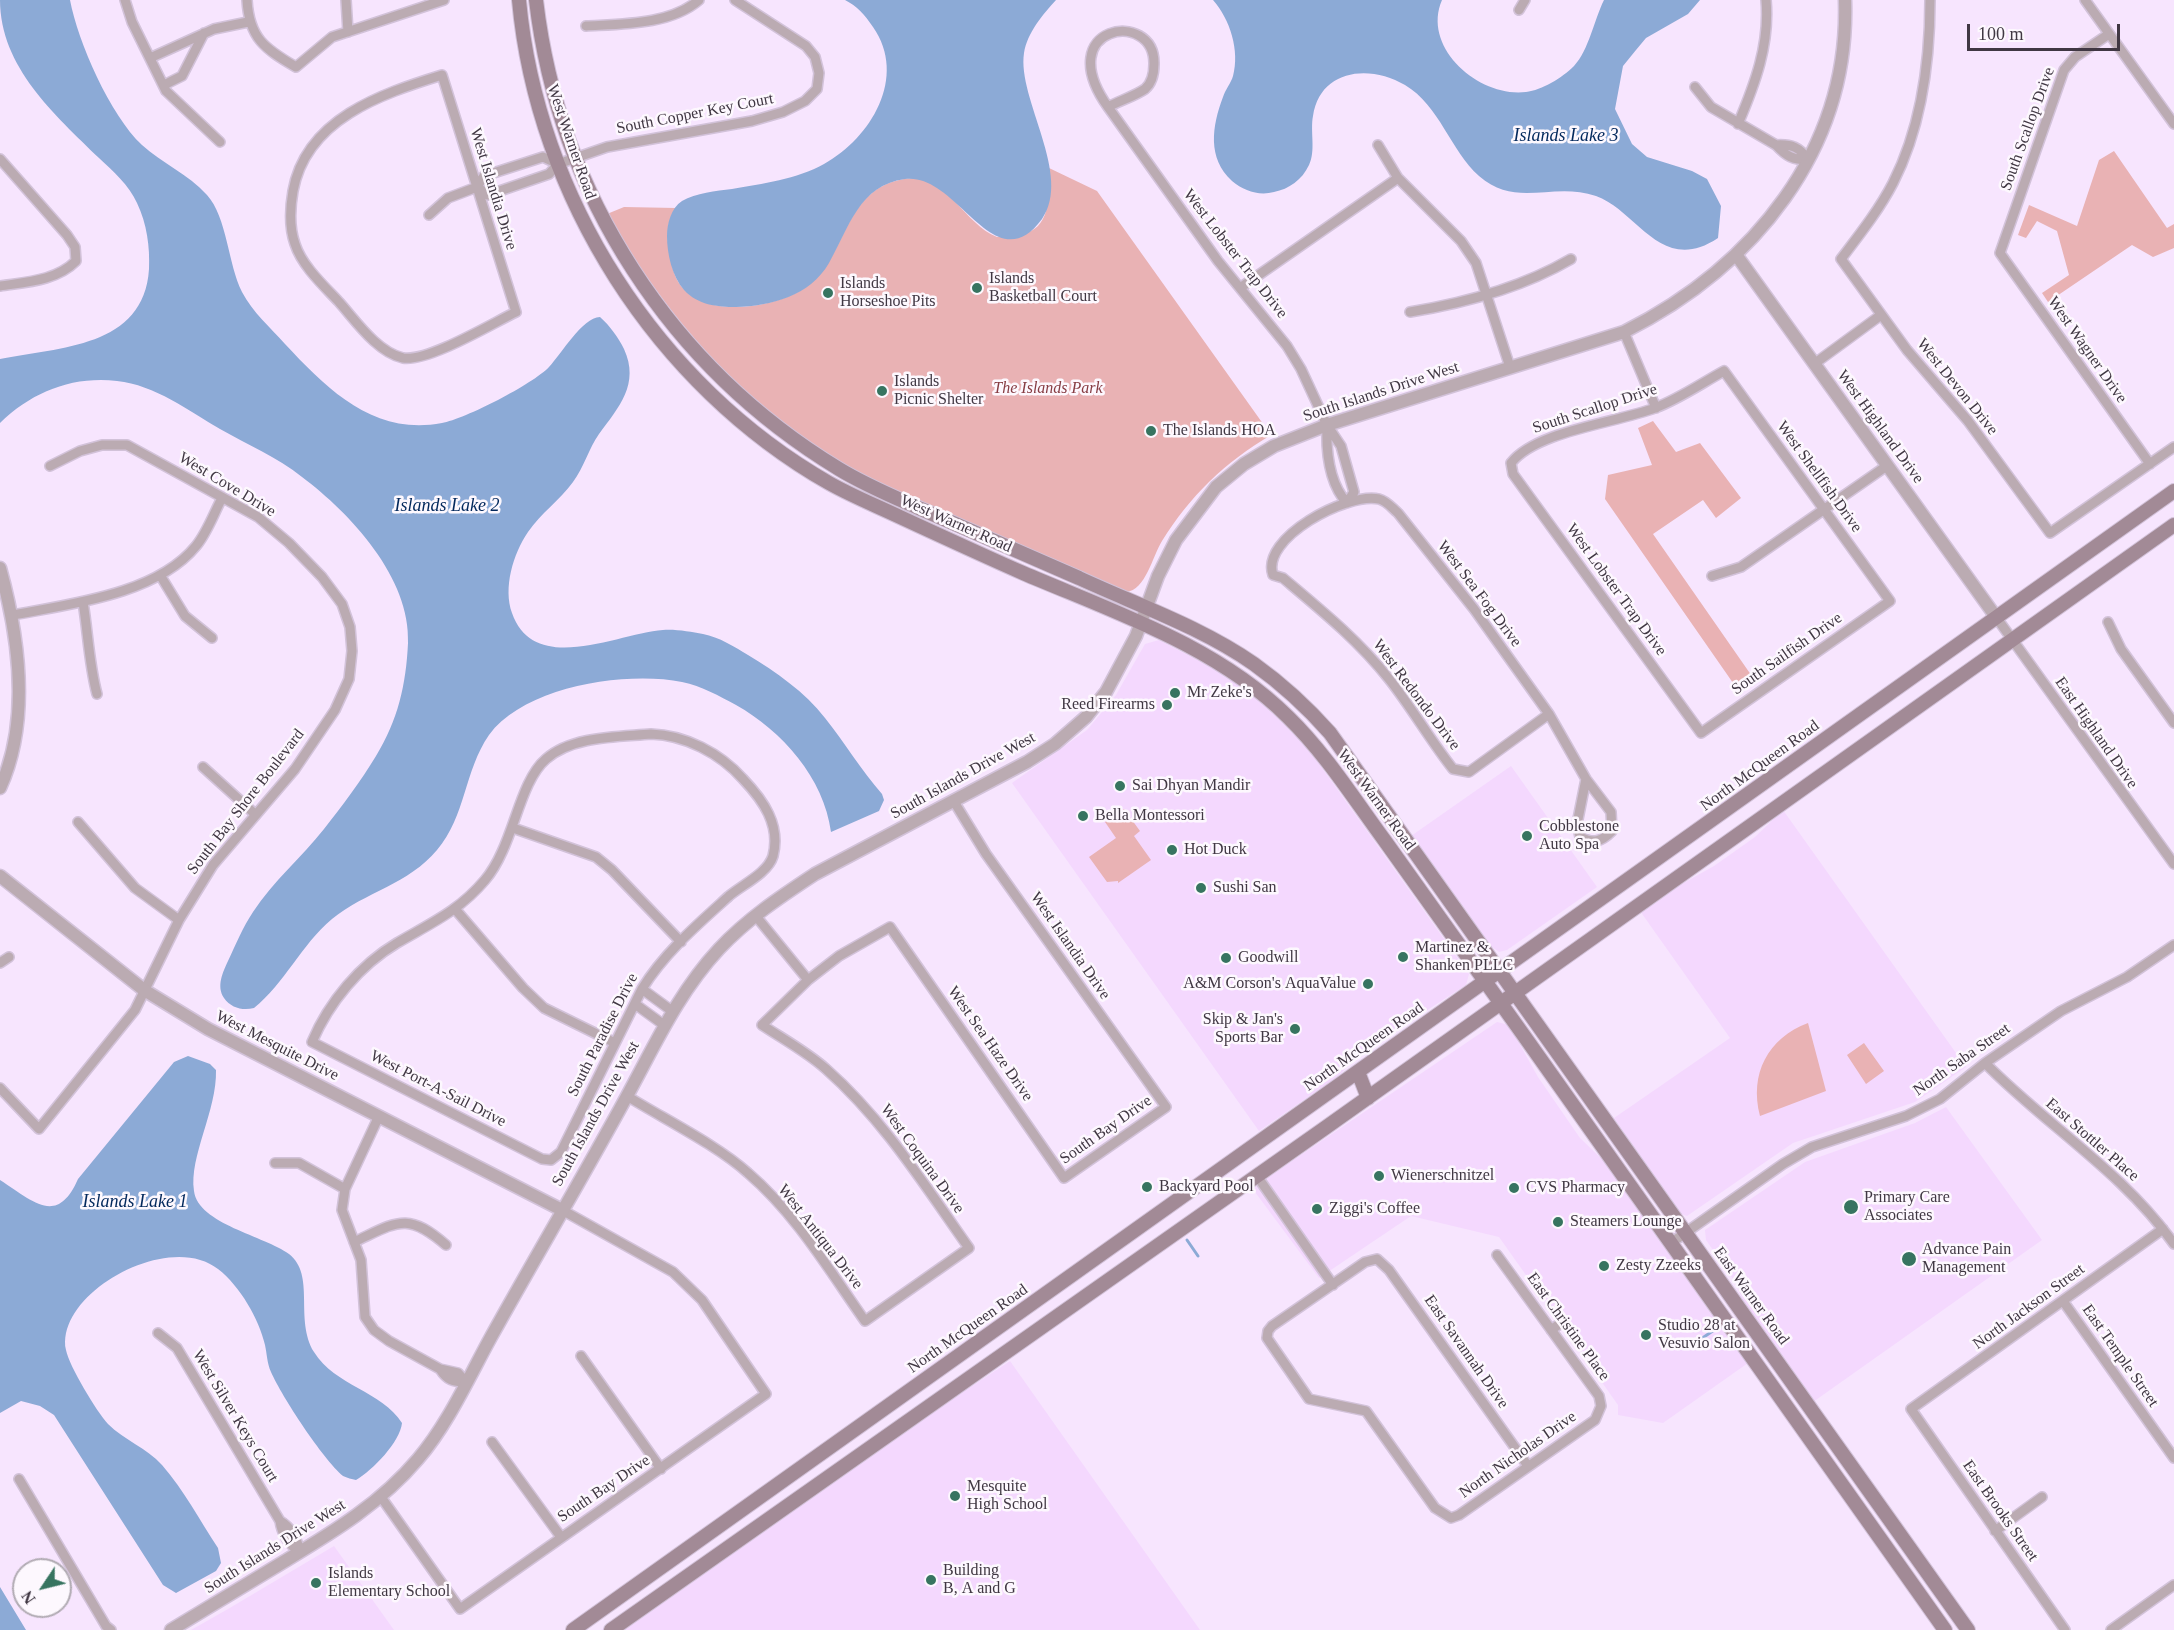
<!DOCTYPE html>
<style>
body{margin:0}
#map{position:relative;width:2174px;height:1630px;overflow:hidden;background:#f7e5fe;font-family:"Times New Roman",serif}
canvas{display:block}
.north{position:absolute;left:12px;top:1558px;width:60px;height:60px;box-sizing:border-box;background:#fdf8fe;border:2px solid #b1abb3;border-radius:50%;rotate:235deg;font-size:16px;font-weight:700;line-height:24px;text-align:center;color:#403743}
.north::after{content:'';display:block;margin:auto;width:21px;height:27px;background:#377460;clip-path:polygon(50% 0,100% 100%,50% 72%,0 100%)}
.scale{position:absolute;left:1967px;top:24px;width:153px;height:27px;box-sizing:border-box;border:3px solid #403743;border-top:0;padding-left:8px;font-size:18px;line-height:21px;white-space:nowrap;color:#403743;-webkit-text-stroke:4px #fdf8fe;paint-order:stroke}
</style>
<div id="map">
<canvas width="2174" height="1630"></canvas>
<div class="north">N</div>
<div class="scale">100 m</div>
</div>
<script>
const ctx = document.querySelector('canvas').getContext('2d');
ctx.lineJoin = 'round';
function fillPath(path, color) {
  ctx.fillStyle = color;
  ctx.fill(path, 'evenodd');
}
function trace(path, color, width, dash) {
  ctx.strokeStyle = color;
  ctx.lineWidth = width;
  ctx.lineCap = dash ? 'butt' : 'round';
  ctx.setLineDash(dash || []);
  ctx.stroke(path);
}
function write(font, color, halo, rows, align = 'center') {
  ctx.font = font + ' "Times New Roman",serif';
  ctx.lineWidth = 5;
  ctx.setLineDash([]);
  ctx.textBaseline = 'middle';
  ctx.strokeStyle = halo;
  ctx.fillStyle = color;
  for (const [text, x, y, turn = 0] of rows) {
    ctx.save();
    ctx.translate(x, y);
    ctx.rotate((+turn || 0) * Math.PI / 180);
    ctx.textAlign = isNaN(turn) ? turn : align;
    if (halo) ctx.strokeText(text, 0, 0);
    ctx.fillText(text, 0, 0);
    ctx.restore();
  }
}
fillPath(new Path2D(`
 M1159,640L1221,672L1251,692L1305,744L1469,974L1466,985L1361,1053L1337,1077L1259,1131L1012,783L1087,730L1116,695L1145,644Z
 M1511,766L1597,887L1507,950L1499,952L1488,944L1411,836Z
 M1783,810L1966,1067L1915,1102L1793,1143L1687,1216L1679,1213L1614,1118L1730,1038L1640,911L1671,890L1714,866L1755,837Z
 M1497,1022L1509,1025L1538,1077L1580,1138L1606,1163L1748,1363L1663,1423L1618,1415V1405L1499,1237L1411,1216L1319,1278L1252,1188Z
 M1946,1107L2042,1240L1813,1402L1745,1306L1735,1282L1706,1240L1705,1230L1805,1162L1915,1123Z
 M1010,1361L1200,1630H601Z
 M334,1546L394,1630H191L228,1609Z`), '#f4d8fe');
fillPath(new Path2D(`
 M2114,151L2167,228L2174,224V248L2153,257L2132,245L2048,302L2042,293L2069,275L2057,231L2037,221L2026,238L2018,235L2029,205L2077,226L2099,160Z
 M1049,168L1097,191L1271,435C1225,462 1190,496 1162,541C1152,557 1146,590 1126,592C1072,569 1018,545 964,521C923,503 880,485 841,462C739,401 666,316 607,214L624,207L676,208C666,222 667,236 669,252C672,263 673,276 681,286C707,319 772,308 803,289C849,260 840,190 904,179C947,172 963,224 997,237C1007,235 1021,235 1031,231C1052,221 1049,187 1049,168Z
 M1653,421L1676,452L1700,443L1741,498L1716,518L1703,500L1653,534L1756,682L1740,693L1605,499L1608,475L1652,465L1638,428Z
 M1124,809L1140,831L1134,836L1151,860L1118,883V881L1107,882L1089,857L1116,838L1105,822Z
 M1808,1023L1826,1091L1760,1116C1749,1074 1768,1038 1808,1023Z
 M1864,1043L1884,1071L1866,1084L1847,1055Z`), '#e9b2b4');
fillPath(new Path2D(`
 M0,0H70C78,42 110,115 142,145C162,163 188,174 207,195C227,217 228,264 242,292C253,313 270,327 285,344C328,390 374,436 442,423C465,419 533,384 549,367C562,353 582,318 600,317C610,326 618,337 624,349C640,384 619,407 599,434C589,448 584,467 573,482C560,500 541,513 528,532C513,554 503,588 512,613C534,677 619,633 663,630C676,629 691,632 703,634C719,637 735,647 748,655C776,672 805,692 825,718C845,743 861,770 882,794L884,800L879,811L831,832C824,778 782,731 736,705C719,696 702,686 682,682C626,671 525,686 489,735C464,771 466,816 437,850C409,884 365,892 332,919C301,945 285,983 254,1008C243,1011 231,1008 224,998C216,986 223,972 228,961C236,944 243,927 253,912C273,881 302,857 324,829C342,806 361,781 376,756C398,720 406,685 408,643C411,578 350,513 302,477C277,457 248,445 220,429C189,411 155,385 117,381C72,376 32,392 0,423V359C59,347 144,348 149,269C150,247 147,224 137,203C129,185 113,171 99,158C55,115 0,67 0,0Z
 M845,0H1056C1043,14 1027,33 1024,53C1017,99 1073,175 1042,219C994,284 958,172 905,179C859,185 849,228 829,263C810,296 771,306 736,307C717,307 698,305 684,290C672,276 667,254 667,236C667,224 671,208 682,201C696,193 716,191 732,189C762,184 797,179 824,164C871,138 908,77 873,27C865,15 857,6 845,0Z
 M1213,0H1442C1421,48 1480,98 1526,92C1542,90 1562,78 1574,66C1589,50 1594,20 1604,0H1700L1688,14L1646,38L1636,50L1623,66L1615,109L1632,144L1647,157L1692,171L1707,179L1721,206L1718,238C1661,276 1638,211 1596,196C1552,181 1517,209 1479,176C1450,150 1440,106 1405,85C1370,64 1320,69 1313,116C1310,131 1316,151 1309,165C1302,180 1289,189 1274,192C1259,196 1244,191 1232,181C1207,158 1212,126 1223,97C1225,90 1231,83 1233,76C1240,51 1230,19 1213,0Z
 M188,1056L210,1064L216,1070C217,1111 189,1156 194,1191C198,1224 265,1236 289,1254C316,1275 294,1319 314,1352C335,1386 382,1391 402,1423C400,1442 373,1470 356,1480C352,1479 347,1478 343,1476C323,1459 282,1397 271,1372C267,1363 267,1354 265,1345C259,1319 240,1286 218,1269C169,1230 55,1293 66,1350C69,1366 97,1412 108,1424C124,1440 147,1448 162,1465C184,1490 200,1521 218,1548L221,1563L216,1571L176,1593L163,1585L54,1415L40,1406L21,1401L0,1413V1180C33,1201 57,1227 78,1179L174,1062Z
 M0,1587L26,1630H0Z`), '#8caad6');
trace(new Path2D(`
 M1187,1240L1198,1256
 M1701,1339L1717,1328`), '#8caad6', 3);
const minor = new Path2D(`
 M125,0L132,22L166,91L220,142
 M247,0C249,38 265,49 296,67L332,37L444,0
 M346,0L348,32
 M1930,0C1930,61 1921,128 1893,183C1879,210 1860,234 1841,259L1907,350L1968,421L2050,533L2174,447
 M2085,0L2174,124
 M1519,10L1525,0
 M586,26C622,24 670,25 699,0
 M2109,34L2075,57L2064,70L2000,253L2150,464
 M150,58L214,29L248,22
 M442,75L516,312C491,324 428,362 403,358C377,352 356,321 339,302C324,286 302,266 295,244C289,227 290,208 293,191C306,119 381,94 442,75Z
 M164,85L182,76L204,33
 M1695,87L1711,107L1776,145C1786,156 1793,160 1808,160
 M1108,107C1119,101 1135,96 1145,89C1152,83 1154,72 1154,64C1155,8 1050,25 1108,107L1218,261L1287,346L1301,369L1327,425L1341,446L1354,492L1347,503C1329,483 1326,451 1327,425
 M1738,124C1755,84 1770,44 1766,0
 M1378,145L1398,178L1461,241L1476,263L1510,367
 M1776,145C1791,144 1800,147 1808,160
 M0,159L67,235L75,247L76,261C56,281 26,282 0,286
 M477,187L488,195L549,174L558,164L607,147L752,121L783,112L805,101L817,89L819,73L815,57L806,46L735,0
 M429,215L448,198L477,187L484,176L543,157L558,164
 M1240,288L1398,178
 M1410,312C1465,303 1523,287 1571,259
 M1624,332L1656,408
 M1814,364L1881,315
 M1724,371L1890,601L1701,733L1513,474L1511,463C1536,431 1615,423 1655,408C1679,399 1702,383 1724,371Z
 M160,575L185,616L212,638
 M1712,576L1741,567L1888,465
 M83,602C88,633 89,664 97,694
 M13,615C71,604 157,594 196,546C207,533 214,513 222,498
 M1996,617L2174,864
 M2108,622L2121,649L2174,723
 M1549,714L1469,772L1453,769C1430,740 1412,708 1389,679C1358,640 1321,610 1283,578L1273,575C1260,538 1347,492 1379,499C1387,501 1392,508 1398,513L1474,609L1549,714L1586,779L1611,812L1612,831C1601,842 1594,844 1580,837L1577,824L1586,779
 M651,734C685,735 720,753 743,779C763,800 781,825 773,856C768,873 742,885 729,896C698,924 664,953 642,989L561,1152L551,1160L542,1159L312,1042C329,1002 360,965 397,943C431,923 459,911 485,880C514,846 518,783 546,759C572,736 617,737 651,734Z
 M203,767L256,815
 M78,822L135,888L179,920
 M513,828L596,857L612,870L681,942
 M455,909L523,988L544,1008L615,1043
 M755,915L808,980
 M0,963L9,957
 M642,989L672,1011
 M635,1004L664,1025
 M1985,1063C2046,1125 2123,1172 2174,1244
 M0,1088L39,1129L135,1010L179,920L213,865L295,769L335,710L349,679L352,651L350,627L342,604L322,577L289,543L258,517L127,445H102L80,451L50,466
 M627,1096C664,1119 717,1145 748,1173C796,1214 829,1270 865,1321L969,1248C925,1186 884,1120 826,1069C807,1052 783,1039 762,1025L808,980L839,956L890,927L1064,1178L1166,1107L986,854L953,800
 M379,1116L345,1189L342,1210L361,1260L365,1317L374,1330L389,1341L440,1369C447,1380 453,1382 466,1382
 M275,1163H299L345,1189
 M1257,1176L1333,1285
 M354,1242C397,1222 407,1211 446,1245
 M1671,1243L1783,1164L1812,1147L1906,1116L1940,1099L1985,1063L2061,1011L2127,977L2174,945
 M1497,1255L1599,1396L1601,1406L1595,1420L1459,1515L1451,1518L1435,1508L1366,1411L1309,1399L1267,1338L1268,1331L1272,1326L1365,1262L1377,1259L1389,1270L1528,1466
 M2063,1301L2174,1458
 M1551,1330L1561,1323
 M158,1333L177,1348L280,1521C282,1535 288,1544 300,1552
 M581,1356L661,1469
 M440,1369L458,1373L466,1382
 M492,1442L561,1537
 M19,1479L106,1626L111,1630
 M381,1497L460,1609L766,1394L702,1300L673,1272L562,1210
 M280,1521C292,1528 297,1539 300,1552
 M1995,1531L2042,1497
 M2065,1630L1911,1409L2163,1229
 M2111,1630L2174,1585`);
const tertiary = new Path2D(`
 M1737,256L1996,617
 M0,568C19,637 31,720 0,788
 M0,876L144,990L208,1029L562,1210
 M171,1630C209,1607 247,1584 285,1561C333,1532 380,1504 418,1459C448,1424 469,1377 491,1337C536,1256 583,1177 627,1096C655,1045 678,993 719,949C747,919 780,897 815,874L1027,762L1055,744L1086,717L1106,692L1136,636L1158,576L1176,540L1216,487L1244,464L1274,446L1327,425L1624,332C1753,267 1850,150 1845,0`);
const secondary = new Path2D(`
 M519,0C537,197 657,385 829,483C852,496 877,506 900,517C941,536 982,555 1023,573C1114,612 1217,646 1288,717C1326,754 1354,799 1385,841C1431,905 1477,969 1522,1033C1663,1232 1804,1431 1945,1630
 M536,0C559,196 671,367 839,469C865,485 894,497 921,509C974,532 1027,555 1079,578C1137,605 1201,627 1254,664C1282,684 1307,707 1330,733L1968,1630
 M1358,1072L1368,1098
 M573,1630L2174,491
 M611,1630L1325,1128L2174,525`);
trace(minor, '#d2c2d9', 12);
trace(tertiary, '#d2c2d9', 15);
trace(secondary, '#d2c2d9', 16);
trace(minor, '#bbabb2', 9);
trace(tertiary, '#bbabb2', 12);
trace(secondary, '#a28a96', 14);
for (const [x, y, r, color] of [
 [977,288,6,"#377460"],
 [828,293,6,"#377460"],
 [882,391,6,"#377460"],
 [1151,431,6,"#377460"],
 [1175,693,6,"#377460"],
 [1167,705,6,"#377460"],
 [1120,786,6,"#377460"],
 [1083,816,6,"#377460"],
 [1527,836,6,"#377460"],
 [1172,850,6,"#377460"],
 [1201,888,6,"#377460"],
 [1403,957,6,"#377460"],
 [1226,958,6,"#377460"],
 [1368,984,6,"#377460"],
 [1295,1029,6,"#377460"],
 [1379,1176,6,"#377460"],
 [1147,1187,6,"#377460"],
 [1514,1188,6,"#377460"],
 [1851,1207,8,"#377460"],
 [1317,1209,6,"#377460"],
 [1558,1222,6,"#377460"],
 [1909,1259,8,"#377460"],
 [1604,1266,6,"#377460"],
 [1646,1335,6,"#377460"],
 [955,1496,6,"#377460"],
 [931,1580,6,"#377460"],
 [316,1583,6,"#377460"]
]) {
  const dot = new Path2D();
  dot.arc(x, y, r, 0, 2 * Math.PI);
  ctx.fillStyle = color;
  ctx.fill(dot);
  trace(dot, '#fdf8fe', 2);
}
write('16px', '#403743', '#fdf8fe', [
 ["South Copper Key Court",695,114,-11],
 ["South Scallop Drive",2028,129,-70],
 ["West Warner Road",571,142,71],
 ["West Islandia Drive",493,189,73],
 ["West Lobster Trap Drive",1235,254,52],
 ["West Wagner Drive",2087,350,55],
 ["West Devon Drive",1957,387,51],
 ["South Islands Drive West",1381,392,-18],
 ["South Scallop Drive",1595,409,-18],
 ["West Highland Drive",1880,427,54],
 ["West Shellfish Drive",1819,477,54],
 ["West Cove Drive",227,485,31],
 ["West Warner Road",956,524,24],
 ["West Lobster Trap Drive",1616,590,54],
 ["West Sea Fog Drive",1479,594,53],
 ["South Sailfish Drive",1787,654,-35],
 ["West Redondo Drive",1416,695,53],
 ["East Highland Drive",2096,733,55],
 ["North McQueen Road",1760,766,-36],
 ["South Islands Drive West",963,776,-29],
 ["West Warner Road",1376,800,54],
 ["South Bay Shore Boulevard",246,802,-52],
 ["West Islandia Drive",1070,946,55],
 ["South Paradise Drive",603,1035,-63],
 ["West Sea Haze Drive",990,1044,55],
 ["West Mesquite Drive",277,1046,27],
 ["North McQueen Road",1364,1047,-35],
 ["North Saba Street",1962,1060,-35],
 ["West Port-A-Sail Drive",438,1089,27],
 ["South Islands Drive West",596,1114,-61],
 ["South Bay Drive",1106,1130,-35],
 ["East Stottler Place",2092,1140,41],
 ["West Coquina Drive",922,1159,54],
 ["West Antiqua Drive",820,1237,52],
 ["East Warner Road",1751,1296,54],
 ["North Jackson Street",2029,1307,-36],
 ["East Christine Place",1568,1327,54],
 ["North McQueen Road",968,1329,-35],
 ["East Savannah Drive",1466,1352,55],
 ["East Temple Street",2120,1356,55],
 ["West Silver Keys Court",235,1416,59],
 ["North Nicholas Drive",1518,1455,-35],
 ["South Bay Drive",604,1489,-34],
 ["East Brooks Street",2000,1511,55],
 ["South Islands Drive West",275,1547,-32]
]);
write('16px', '#403743', '#fdf8fe', [
 ["Islands",989,279],
 ["Basketball Court",989,297],
 ["Islands",840,284],
 ["Horseshoe Pits",840,302],
 ["Islands",894,382],
 ["Picnic Shelter",894,400],
 ["The Islands HOA",1163,431],
 ["Mr Zeke's",1187,693],
 ["Reed Firearms",1155,705,"right"],
 ["Sai Dhyan Mandir",1132,786],
 ["Bella Montessori",1095,816],
 ["Cobblestone",1539,827],
 ["Auto Spa",1539,845],
 ["Hot Duck",1184,850],
 ["Sushi San",1213,888],
 ["Martinez &",1415,948],
 ["Shanken PLLC",1415,966],
 ["Goodwill",1238,958],
 ["A&M Corson's AquaValue",1356,984,"right"],
 ["Skip & Jan's",1283,1020,"right"],
 ["Sports Bar",1283,1038,"right"],
 ["Wienerschnitzel",1391,1176],
 ["Backyard Pool",1159,1187],
 ["CVS Pharmacy",1526,1188],
 ["Primary Care",1864,1198],
 ["Associates",1864,1216],
 ["Ziggi's Coffee",1329,1209],
 ["Steamers Lounge",1570,1222],
 ["Advance Pain",1922,1250],
 ["Management",1922,1268],
 ["Zesty Zzeeks",1616,1266],
 ["Studio 28 at",1658,1326],
 ["Vesuvio Salon",1658,1344],
 ["Mesquite",967,1487],
 ["High School",967,1505],
 ["Building",943,1571],
 ["B, A and G",943,1589],
 ["Islands",328,1574],
 ["Elementary School",328,1592]
], 'left');
write('italic 16px', '#873c43', '#fdf8fe', [
 ["The Islands Park",1048,389]
]);
write('italic 18px', '#02285c', '#fdf8fe', [
 ["Islands Lake 3",1566,136],
 ["Islands Lake 2",447,506],
 ["Islands Lake 1",135,1202]
]);
</script>
